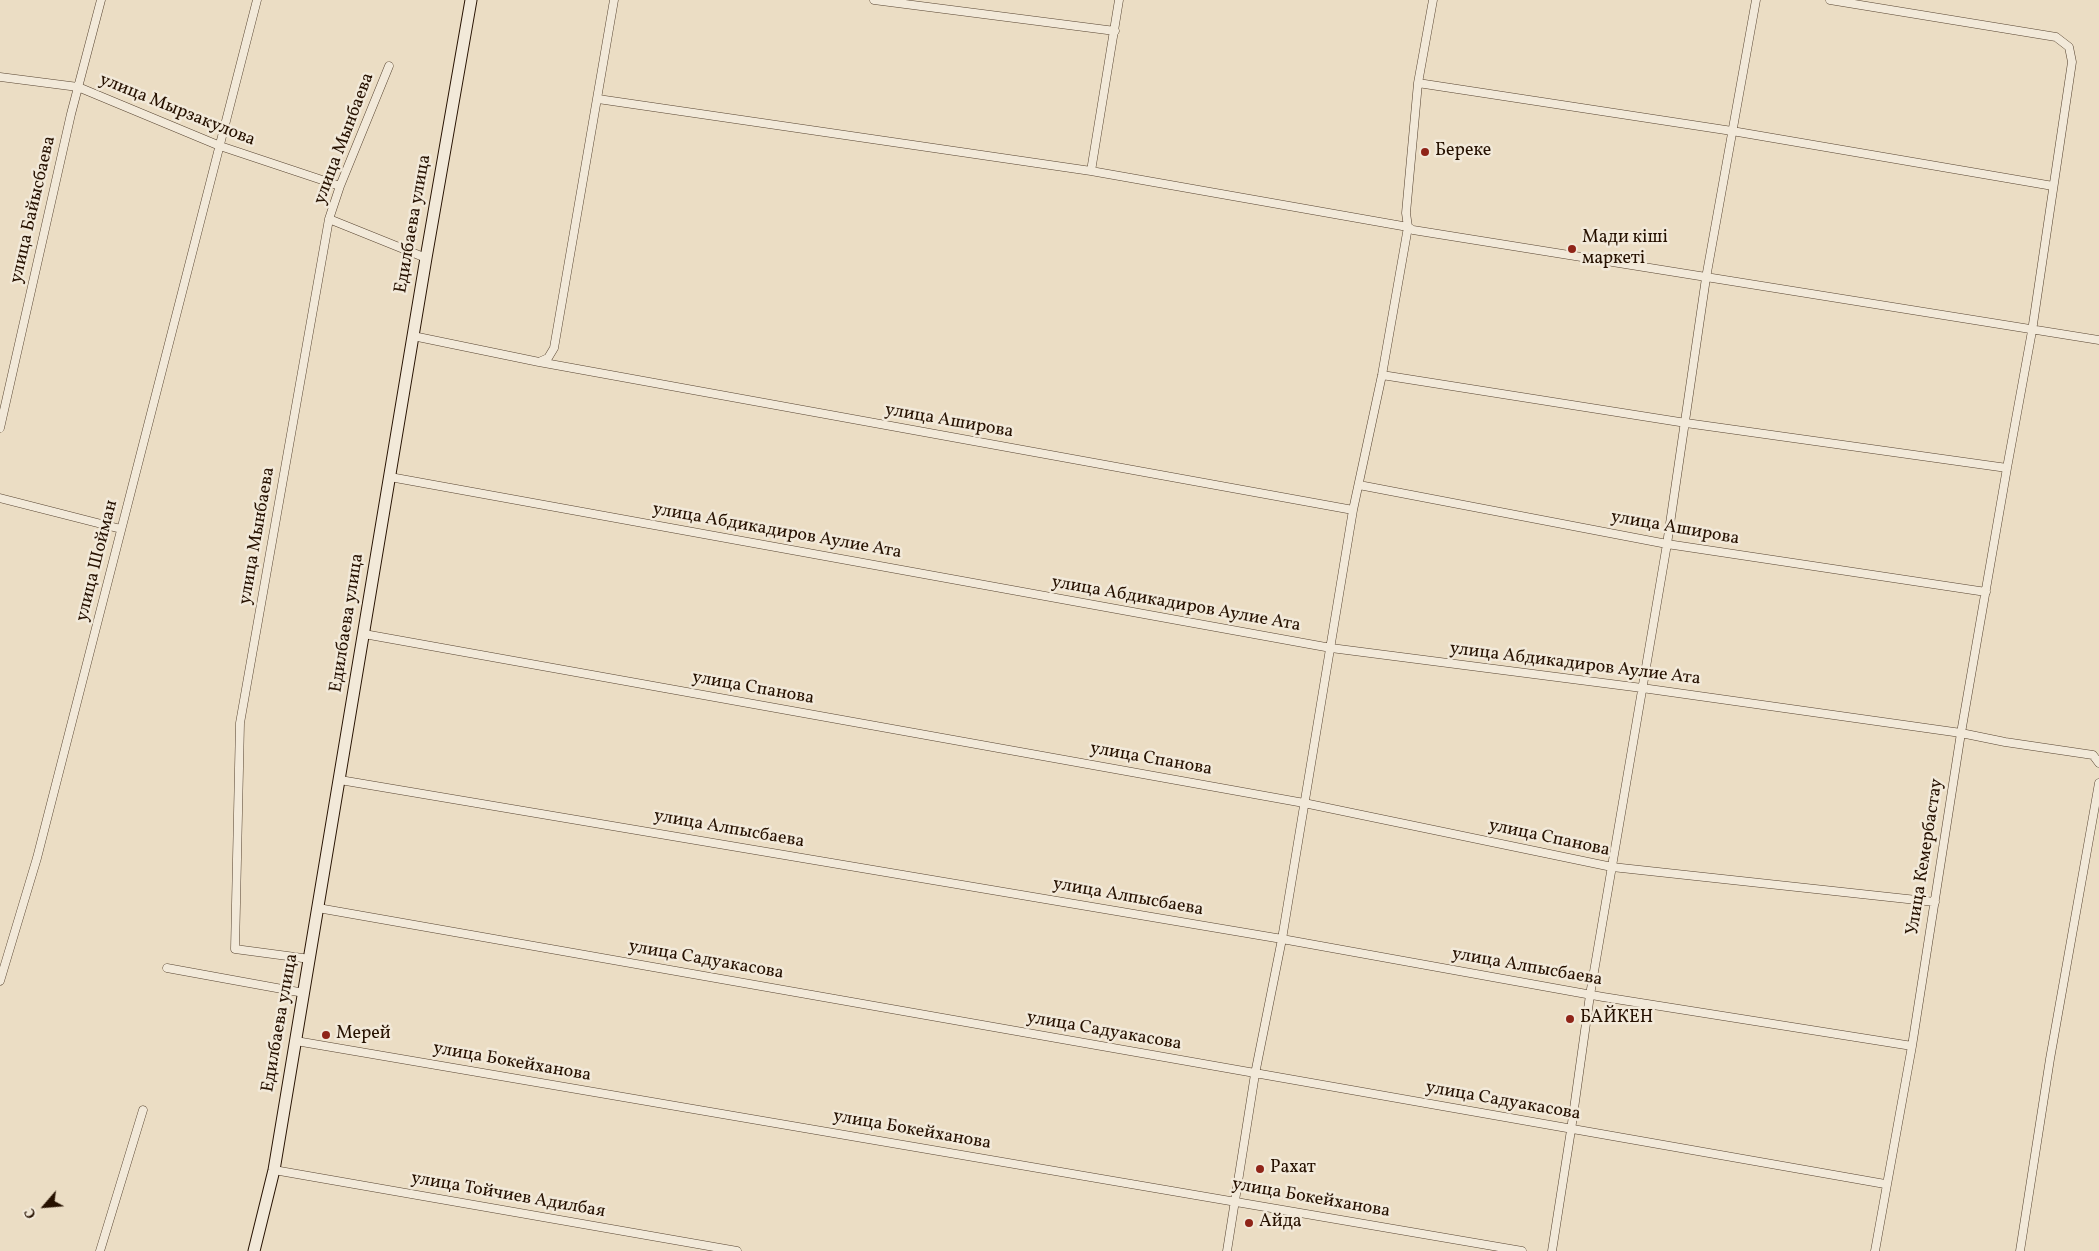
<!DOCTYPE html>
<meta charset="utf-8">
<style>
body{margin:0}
#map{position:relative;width:2099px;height:1251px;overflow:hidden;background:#ebddc4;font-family:Vollkorn,serif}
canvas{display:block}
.north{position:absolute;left:20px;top:1181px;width:50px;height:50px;-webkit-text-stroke:4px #f2e9d9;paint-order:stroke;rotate:243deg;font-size:14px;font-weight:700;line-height:20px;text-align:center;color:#261100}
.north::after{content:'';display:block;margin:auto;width:18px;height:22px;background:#261100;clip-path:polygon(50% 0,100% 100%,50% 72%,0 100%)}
</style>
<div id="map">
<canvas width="2099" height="1251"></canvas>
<div class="north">С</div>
</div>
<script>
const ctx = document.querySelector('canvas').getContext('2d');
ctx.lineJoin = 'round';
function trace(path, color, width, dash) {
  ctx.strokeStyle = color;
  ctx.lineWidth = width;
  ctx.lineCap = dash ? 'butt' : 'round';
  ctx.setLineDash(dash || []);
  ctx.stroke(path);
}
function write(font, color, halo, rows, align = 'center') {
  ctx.font = font + ' Vollkorn,serif';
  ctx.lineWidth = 5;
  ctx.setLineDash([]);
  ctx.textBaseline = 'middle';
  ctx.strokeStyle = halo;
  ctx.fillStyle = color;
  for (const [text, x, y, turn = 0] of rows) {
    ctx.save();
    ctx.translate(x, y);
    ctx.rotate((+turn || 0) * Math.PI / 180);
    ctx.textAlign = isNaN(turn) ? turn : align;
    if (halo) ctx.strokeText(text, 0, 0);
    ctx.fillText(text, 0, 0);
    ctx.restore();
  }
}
const street = new Path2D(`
 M874,0L1115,31
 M1433,0L1418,83L1406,213L1408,227L1413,230L2099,340
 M0,77L78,87L220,146L340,186
 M1418,83L1732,131L2053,186
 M598,99L1091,171L1408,227L1382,375L1353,510L1282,939L1255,1074L1227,1251
 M1091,171L1119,0
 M329,219L426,258
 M413,336L539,362L548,358L554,348L614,0
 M539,362L1353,510
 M1382,375L1686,423L2007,468L2032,331L2072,62L2069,47L2056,37L1830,0
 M0,428L71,114L101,0
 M390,477L1331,648L1642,688L1961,733L2005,742L2093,755L2099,763
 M1359,485L1667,544L1986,592
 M0,498L121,529
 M364,634L1304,803L1612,867L1935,902
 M340,780L1282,939L1603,997L1912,1046
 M318,908L1885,1184
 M310,959L235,949L240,723L329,219L340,186L389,66
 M167,968L304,993
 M0,981L37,858L257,0
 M296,1041L1522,1251
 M274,1170L737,1251
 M100,1251L143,1110
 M1552,1251L1571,1130L1590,995L1667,544L1706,278L1756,0
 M1875,1251L1912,1046L1961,733L2007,468
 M2020,1251L2050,1059L2099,783`);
const secondary = new Path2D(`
 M254,1251L274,1170L426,258L471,0`);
trace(street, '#574431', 9);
trace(secondary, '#261100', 13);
trace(street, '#f2e9d9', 8);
trace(secondary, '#f2e9d9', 11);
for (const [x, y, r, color] of [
 [1425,152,5,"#8f2418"],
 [1572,249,5,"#8f2418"],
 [1570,1019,5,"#8f2418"],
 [326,1035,5,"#8f2418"],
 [1260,1169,5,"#8f2418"],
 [1249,1223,5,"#8f2418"]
]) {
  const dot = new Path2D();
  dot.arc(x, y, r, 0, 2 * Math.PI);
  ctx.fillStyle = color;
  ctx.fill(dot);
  trace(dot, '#f2e9d9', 2);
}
write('18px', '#261100', '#f2e9d9', [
 ["улица Мырзакулова",177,111,22],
 ["улица Мынбаева",345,139,-69],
 ["улица Байысбаева",34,210,-77],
 ["Едилбаева улица",414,224,-80],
 ["улица Аширова",949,422,10],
 ["улица Аширова",1675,529,10],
 ["улица Абдикадиров Аулие Ата",777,532,10],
 ["улица Мынбаева",258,536,-80],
 ["улица Шойман",98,561,-76],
 ["улица Абдикадиров Аулие Ата",1176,605,10],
 ["Едилбаева улица",348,623,-81],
 ["улица Абдикадиров Аулие Ата",1575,665,7],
 ["улица Спанова",753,689,10],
 ["улица Спанова",1151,760,10],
 ["улица Алпысбаева",729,830,10],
 ["улица Спанова",1549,839,12],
 ["Улица Кемербастау",1926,857,-81],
 ["улица Алпысбаева",1128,898,10],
 ["улица Садуакасова",706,961,10],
 ["улица Алпысбаева",1527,968,10],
 ["Едилбаева улица",281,1023,-80],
 ["улица Садуакасова",1104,1032,10],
 ["улица Бокейханова",512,1063,10],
 ["улица Садуакасова",1503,1102,10],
 ["улица Бокейханова",912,1131,10],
 ["улица Тойчиев Адилбая",508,1196,10],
 ["улица Бокейханова",1311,1199,10]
]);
write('18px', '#261100', '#f2e9d9', [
 ["Береке",1435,152],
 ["Мади кіші",1582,239],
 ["маркеті",1582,260],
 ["БАЙКЕН",1580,1019],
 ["Мерей",336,1035],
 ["Рахат",1270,1169],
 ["Айда",1259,1223]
], 'left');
</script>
